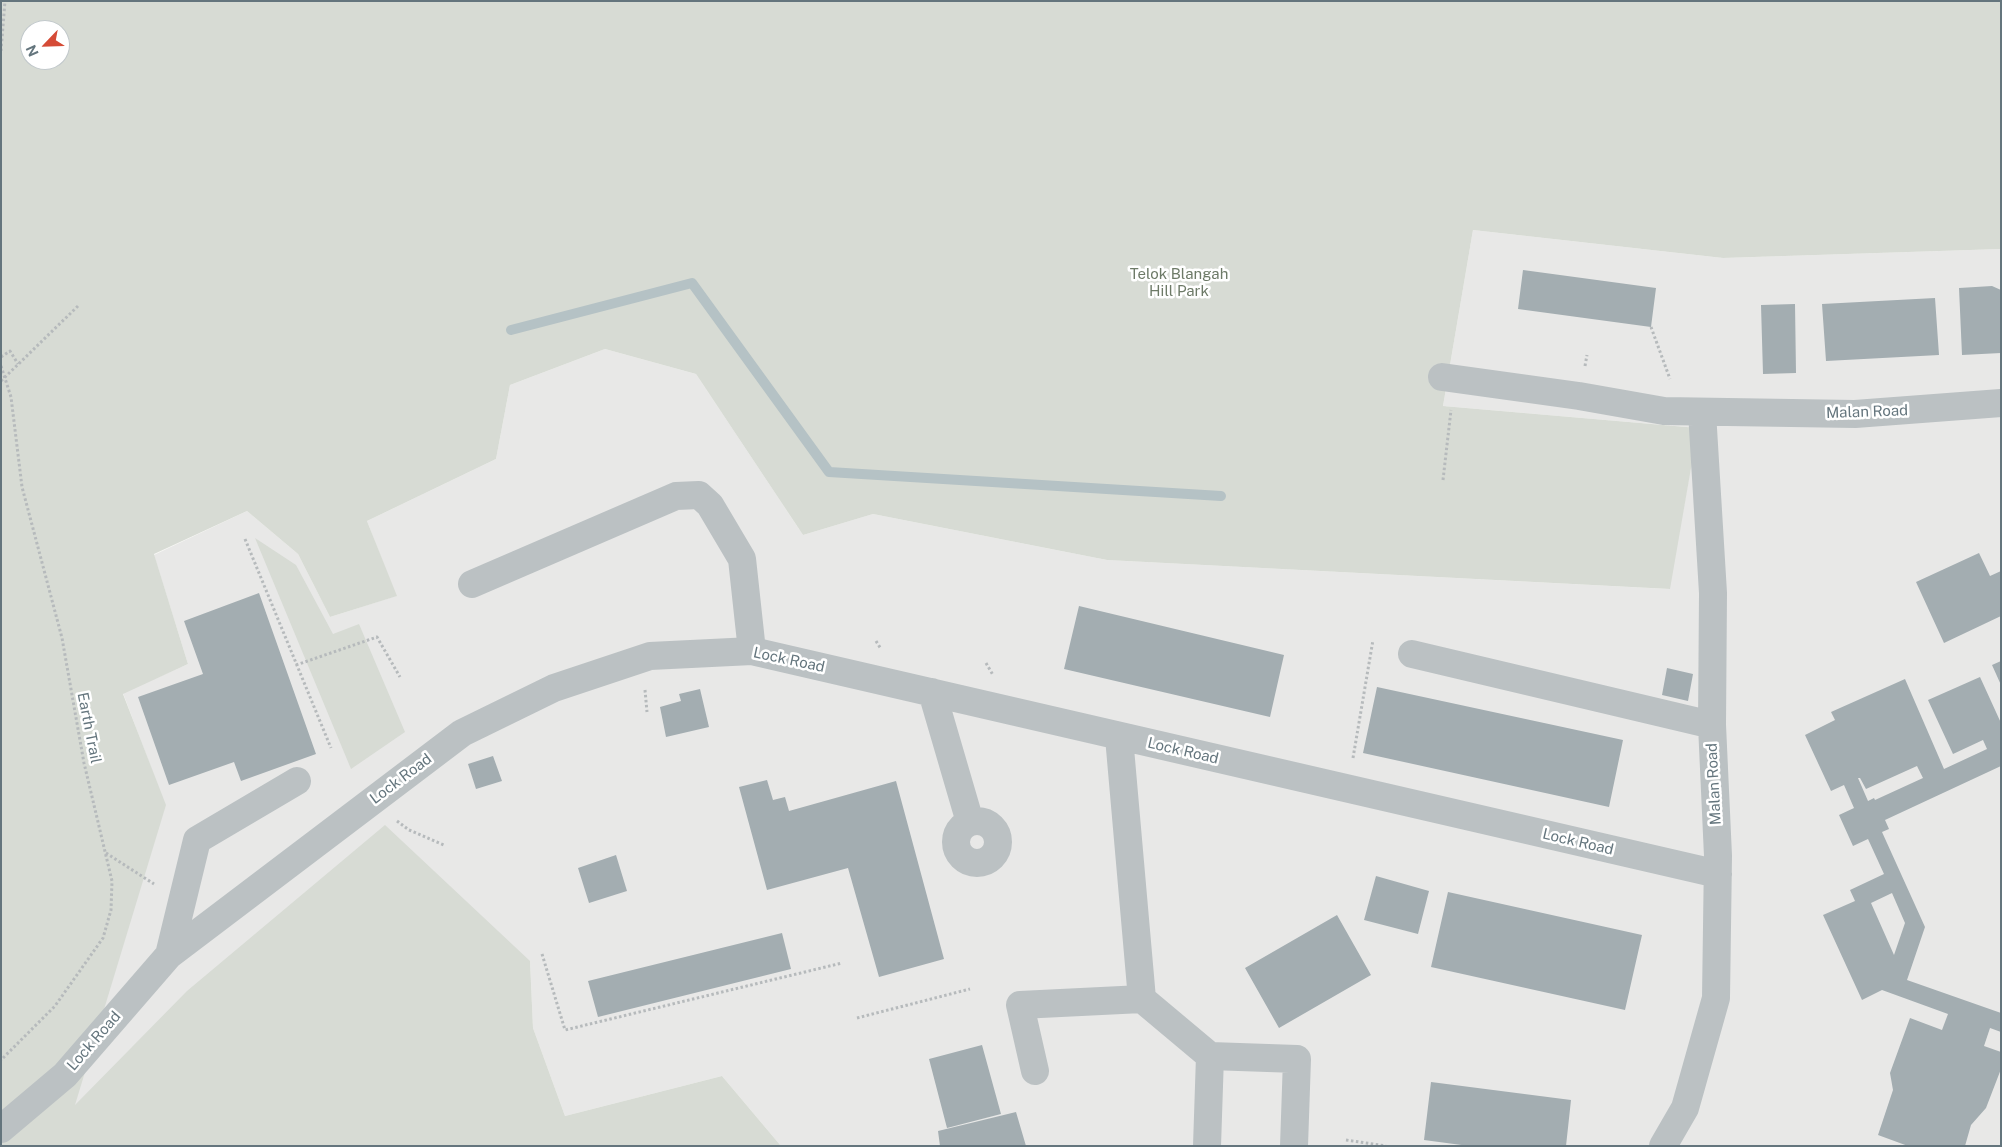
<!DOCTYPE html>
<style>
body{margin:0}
#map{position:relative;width:2002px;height:1147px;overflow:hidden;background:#f7f7f4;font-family:"Public Sans",sans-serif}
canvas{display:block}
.frame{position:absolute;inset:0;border:2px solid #64757d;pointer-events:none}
.north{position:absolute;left:20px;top:20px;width:50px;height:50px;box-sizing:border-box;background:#fff;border:1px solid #c1c8cb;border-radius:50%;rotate:246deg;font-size:14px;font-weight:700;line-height:20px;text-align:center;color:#64757d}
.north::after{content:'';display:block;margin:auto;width:18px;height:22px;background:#d54b36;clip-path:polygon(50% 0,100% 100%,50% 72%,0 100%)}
</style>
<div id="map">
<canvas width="2002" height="1147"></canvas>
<div class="frame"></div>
<div class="north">N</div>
</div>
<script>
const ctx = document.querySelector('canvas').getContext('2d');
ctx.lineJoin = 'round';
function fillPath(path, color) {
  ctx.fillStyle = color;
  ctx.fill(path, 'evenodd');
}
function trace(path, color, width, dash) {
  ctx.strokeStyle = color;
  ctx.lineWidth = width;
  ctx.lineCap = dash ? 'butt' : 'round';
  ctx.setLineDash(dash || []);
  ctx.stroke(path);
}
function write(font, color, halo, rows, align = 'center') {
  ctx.font = font + ' "Public Sans",sans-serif';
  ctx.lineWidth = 5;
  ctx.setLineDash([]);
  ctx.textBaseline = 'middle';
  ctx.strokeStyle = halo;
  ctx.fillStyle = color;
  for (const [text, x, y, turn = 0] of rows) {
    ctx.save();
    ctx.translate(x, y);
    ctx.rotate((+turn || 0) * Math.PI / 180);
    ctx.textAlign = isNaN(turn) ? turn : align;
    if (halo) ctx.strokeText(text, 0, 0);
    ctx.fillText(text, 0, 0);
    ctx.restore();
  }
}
fillPath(new Path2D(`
 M1473,230L1723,258L2001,249V1146H781L722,1076L565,1116L533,1028L530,961L74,1106L165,805L123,693L188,664L154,555L247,511L298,554L330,617L396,596L367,521L496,459L510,385L605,349L696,374L803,535L873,514L1107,560L1669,589L1698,428L1443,406Z`), '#e8e8e7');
fillPath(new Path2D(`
 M1,1H2001V249L1723,258L1473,230L1443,406L1698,428L1670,589L1107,560L873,514L803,535L696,374L605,349L510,385L496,459L367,521L397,596L330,617L298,554L247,511L154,554L188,664L123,694L166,805L75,1105L187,991L385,825L530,961L533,1028L565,1116L722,1076L781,1146H1ZM30,30H60V60H30Z
 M255,538L296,565L333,634L359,624L405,732L351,769Z`), '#d7dbd4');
trace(new Path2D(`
 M511,330L692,283L829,472L1221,496`), '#b5c2c5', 10);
fillPath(new Path2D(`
 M1523,270L1656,288L1651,327L1518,309Z
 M1992,286L2001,290V353L1962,355L1959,288Z
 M1935,298L1939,355L1826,361L1822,304Z
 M1795,304L1796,373L1763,374L1761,305Z
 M1979,553L1990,576L2001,571V616L1944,643L1916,582Z
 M259,593L316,754L241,781L234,762L169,785L138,697L203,674L184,621Z
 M1079,606L1284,655L1270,717L1064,669Z
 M2001,661V685L1992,665Z
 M1667,668L1693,674L1688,701L1662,695Z
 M1980,677L2001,723V766L1885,820L1889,829L1882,832L1925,927L1907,980L2001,1013V1032L1990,1028L1984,1046L2001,1052V1069L1986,1108L1971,1125L1965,1146H1908L1878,1135L1893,1090L1890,1073L1910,1018L1942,1030L1948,1014L1882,990L1862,1000L1823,915L1855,901L1850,890L1884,874L1868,839L1853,846L1839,815L1854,808L1844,785L1831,791L1805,735L1835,720L1831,712L1905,679L1944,769L1987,749L1983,740L1953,754L1928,700ZM1917,766L1923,778L1875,800L1874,798L1868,801L1858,778H1860L1866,789ZM1892,893L1905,923L1894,955L1871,903Z
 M1377,687L1623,740L1609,807L1363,753Z
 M700,689L709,727L666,737L660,707L681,701L679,694Z
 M493,756L502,781L476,789L468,764Z
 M767,780L773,800L785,797L789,811L896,781L944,959L879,977L848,868L767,890L739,787Z
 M616,855L627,891L589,903L578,868Z
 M1376,876L1429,891L1418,934L1364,920Z
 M1448,892L1642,935L1625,1010L1431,967Z
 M1337,915L1371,975L1279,1028L1245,968Z
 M782,933L791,969L598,1017L588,981Z
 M982,1045L1001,1114L947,1128L929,1059Z
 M1431,1082L1571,1100L1566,1146H1469L1424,1140Z
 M1016,1112L1026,1146H940L938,1131Z`), '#a3adb1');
trace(new Path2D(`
 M1,51L5,1
 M1651,327L1670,379
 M1,357L10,351L18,364
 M1,366L11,397L22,487L62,638L84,763L112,881L111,910L103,938L55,1006L1,1060
 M1585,366L1587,355
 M1443,480L1451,410
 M245,539L331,748
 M876,641L881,649
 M986,663L993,675
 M296,665L377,637L400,677
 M645,690L647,712
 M1353,758L1373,640
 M397,821L409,830L444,845
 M106,853L154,884
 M542,954L565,1030L842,963
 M857,1018L970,989
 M1346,1140L1386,1146`), '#b6babc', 3, [2.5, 2.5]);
trace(new Path2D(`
 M1442,377L1579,396L1664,411L1855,414L2001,403
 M472,584L676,496L699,495L710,505L742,559L752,651
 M1412,654L1712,725
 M932,692L970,822
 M1119,737L1142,999
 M956 842a21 21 0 1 1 42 0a21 21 0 1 1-42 0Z
 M169,955L197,840L297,781
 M1035,1071L1020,1005L1142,999L1210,1056L1297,1059L1294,1146
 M1,1129L65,1075L169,955L462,733L554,688L650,656L752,651L1718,874
 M1207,1146L1210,1056
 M1663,1146L1685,1108L1716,998L1718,856L1712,725L1713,593L1702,412`), '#bbc1c3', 28);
trace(new Path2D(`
 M1,381L78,306`), '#b6babc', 3, [2.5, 2.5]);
write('15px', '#6d7a67', '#fff', [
 ["Telok Blangah",1179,274],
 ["Hill Park",1179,291]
]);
write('15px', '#64757d', '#fff', [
 ["Malan Road",1867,412,-2],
 ["Lock Road",789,660,12],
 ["Earth Trail",89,728,79],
 ["Lock Road",1183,751,13],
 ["Lock Road",401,779,-37],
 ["Malan Road",1714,784,-93],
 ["Lock Road",1578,842,13],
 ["Lock Road",94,1041,-49]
]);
</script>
